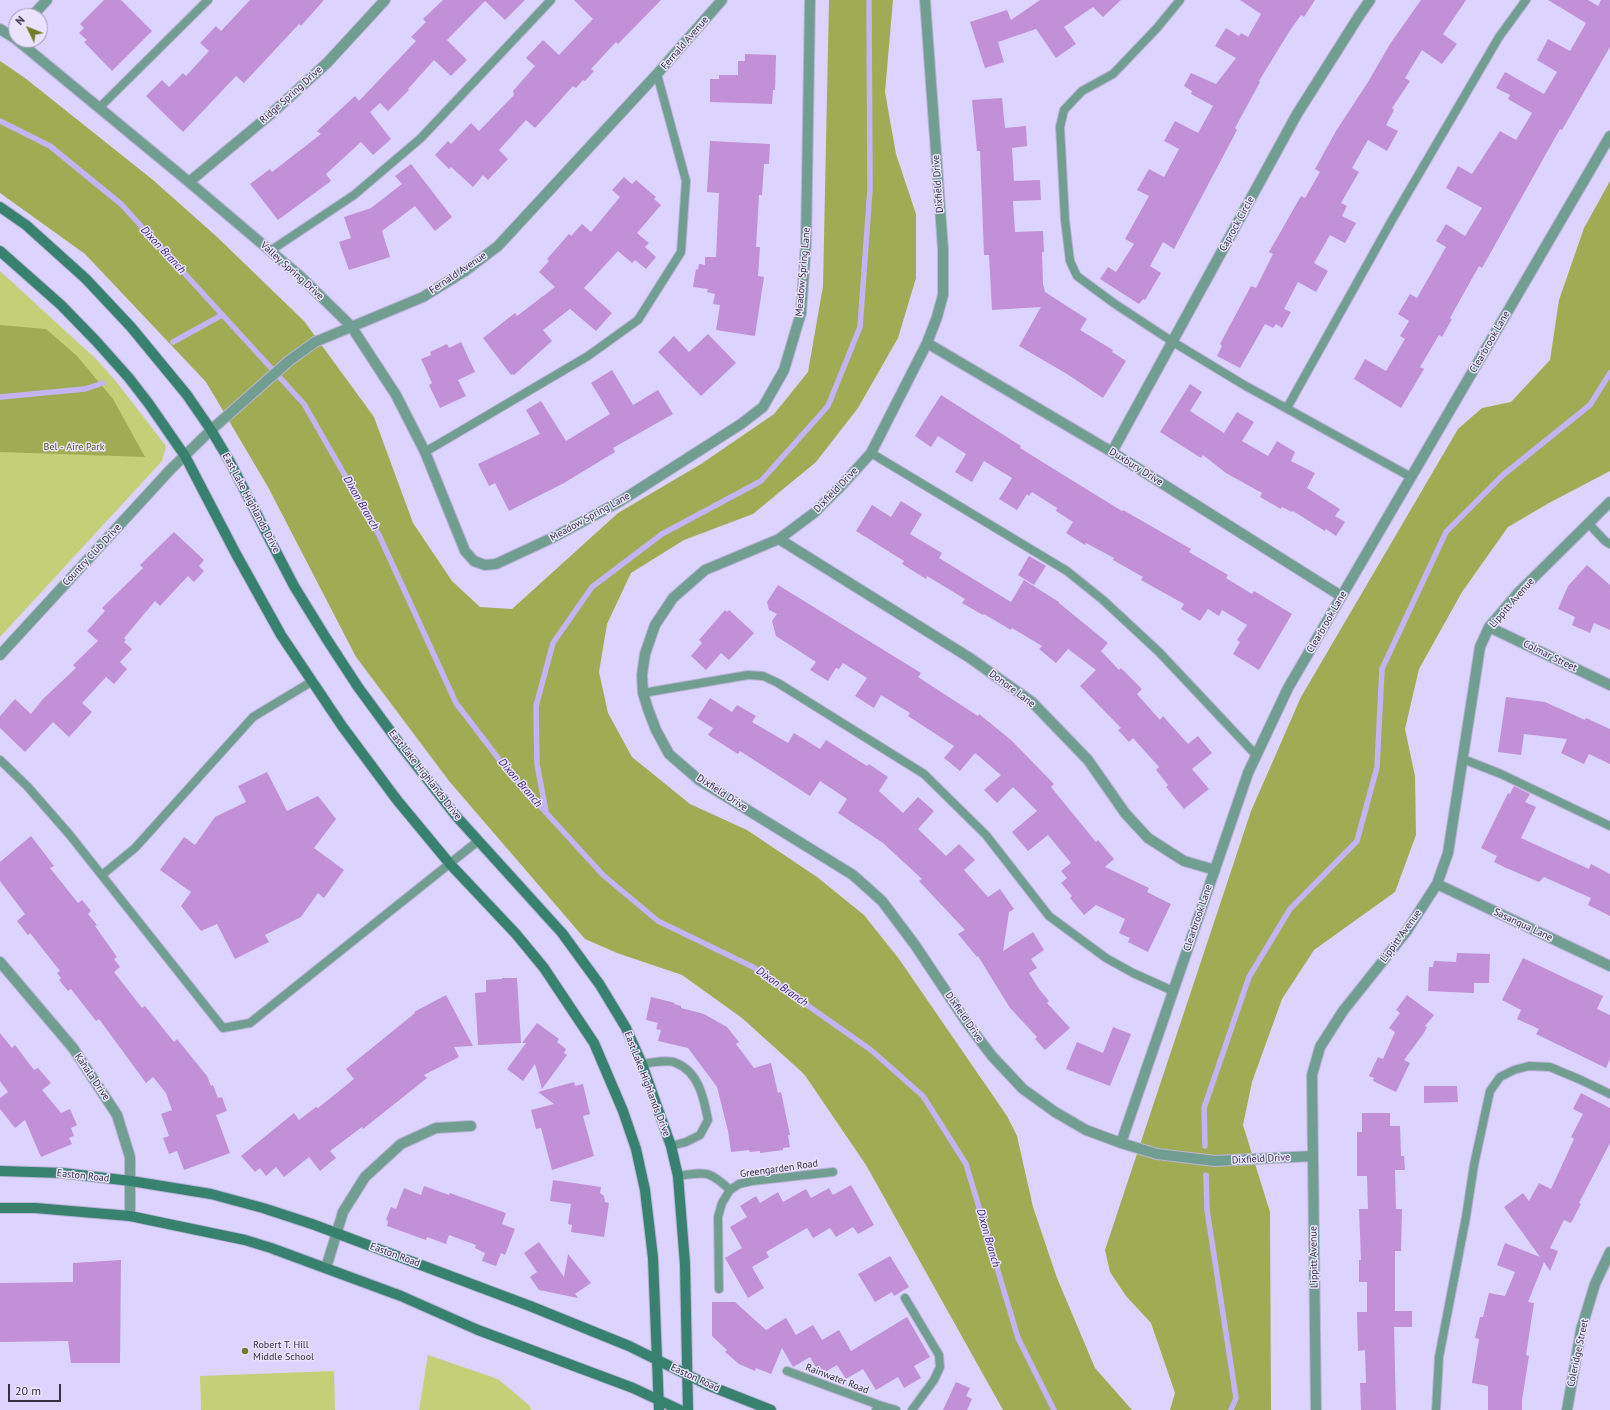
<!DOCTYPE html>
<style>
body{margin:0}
#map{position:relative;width:1610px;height:1410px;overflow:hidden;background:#ddd3ff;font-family:"PT Sans",sans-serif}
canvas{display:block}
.north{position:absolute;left:8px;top:8px;width:40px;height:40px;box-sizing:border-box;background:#e9e3fe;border:1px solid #a19cb3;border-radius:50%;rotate:313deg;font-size:11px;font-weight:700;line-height:16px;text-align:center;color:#353142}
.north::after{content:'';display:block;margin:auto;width:14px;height:18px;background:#727c27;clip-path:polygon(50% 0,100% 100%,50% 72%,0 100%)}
.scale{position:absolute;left:8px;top:1384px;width:53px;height:18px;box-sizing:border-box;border:2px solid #353142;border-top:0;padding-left:5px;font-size:12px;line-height:14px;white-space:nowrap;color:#353142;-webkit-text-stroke:3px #e9e3fe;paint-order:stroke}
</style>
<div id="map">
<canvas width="1610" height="1410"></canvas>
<div class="north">N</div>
<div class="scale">20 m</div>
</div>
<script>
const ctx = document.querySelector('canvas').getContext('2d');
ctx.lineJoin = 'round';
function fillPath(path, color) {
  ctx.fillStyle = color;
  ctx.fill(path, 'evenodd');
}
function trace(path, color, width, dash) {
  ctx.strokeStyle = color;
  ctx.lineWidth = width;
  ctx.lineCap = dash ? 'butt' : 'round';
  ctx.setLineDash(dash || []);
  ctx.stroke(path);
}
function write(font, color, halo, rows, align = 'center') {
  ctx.font = font + ' "PT Sans",sans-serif';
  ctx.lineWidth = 3;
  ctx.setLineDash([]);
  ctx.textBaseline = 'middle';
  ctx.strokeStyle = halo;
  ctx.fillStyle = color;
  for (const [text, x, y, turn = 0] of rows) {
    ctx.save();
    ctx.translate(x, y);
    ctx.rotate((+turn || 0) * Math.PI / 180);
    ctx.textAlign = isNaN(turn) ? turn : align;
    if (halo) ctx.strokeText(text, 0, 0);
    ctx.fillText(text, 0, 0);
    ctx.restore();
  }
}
fillPath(new Path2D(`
 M0,271L95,358L115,380L166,446L162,461L0,637Z
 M428,1355L498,1379L530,1406L531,1410H419Z
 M334,1371L335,1410H201L200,1376Z`), '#c3d078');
fillPath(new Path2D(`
 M829,0H893L885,92L896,154L916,214V278L898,338L858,408L816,462L753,514L684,540L631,573L607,624L599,672L608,713L632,757L690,804L747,830L817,877L864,915L899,959L1007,1116L1017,1136L1033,1207L1057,1278L1095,1368L1132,1410H1003L866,1165L804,1074L742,1018L682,975L617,953L585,939L449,781L356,657L268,487L206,382L85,254L0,193V61L25,78L153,180L216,236L304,321L374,417L413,523L452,581L480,607L512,609L618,513L701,464L774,414L808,372L823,286Z
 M1610,181V471L1549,503L1508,527L1462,592L1419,669L1405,729L1415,776L1416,835L1395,892L1314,950L1282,999L1252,1082L1243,1125L1270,1212L1271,1410H1170L1175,1393L1151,1323L1126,1296L1110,1272L1105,1250L1251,811L1301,697L1458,429L1482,408L1511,402L1550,360L1559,300L1584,228Z
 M0,325L46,329L77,356L113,399L145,457L0,452Z`), '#a0ac53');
trace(new Path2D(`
 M0,121L50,146L121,204L304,404L379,535L456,703L508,771L603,875L658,921L753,967L871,1050L923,1096L966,1164L1018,1338L1054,1410
 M173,342L222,315
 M0,397L85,389L103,383
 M546,812L537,764L536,706L553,643L592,587L662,534L761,481L828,406L860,327L870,189L869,0
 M1205,1146L1204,1108L1249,977L1290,909L1357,841L1377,767L1382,669L1446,532L1503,475L1590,405L1610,373
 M1206,1175L1207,1210L1236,1398L1231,1410`), '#c4b4f5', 5.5);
fillPath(new Path2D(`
 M104,0H121L152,31L112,71L84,42L87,40L79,33L84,28L80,24Z
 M250,0H324L301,26L299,24L244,83L236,76L183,132L146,96L162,80L169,87L183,73L186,76L209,51L200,43L216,26L221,31Z
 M443,0H525L505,20L485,1L447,40L467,60L451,76L434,60L408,89L409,90L388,111L380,103L370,112L391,139L373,155L361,142L326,174L331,181L278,220L250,184L270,169L272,172L321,134L317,131L355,96L359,101L416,41L411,37L426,22L423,19Z
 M574,0H661L618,44L616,42L591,69L594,71L585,81L583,80L576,88L573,86L535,128L526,120L499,150L508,159L488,180L483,175L473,187L451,167L449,169L435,155L448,141L451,144L471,123L479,131L514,95L513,91L535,66L526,58L543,40L559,55L593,19Z
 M1040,0H1121L1103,17L1093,7L1064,27L1076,44L1056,58L1036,29L998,42L1004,62L985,68L970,22L1007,10L1011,20Z
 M1240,0H1315L1304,17L1301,15L1289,32L1259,81L1260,82L1235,128L1237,130L1174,249L1163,242L1150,266L1161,273L1145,300L1143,299L1139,304L1100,279L1108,267L1116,272L1134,244L1125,239L1149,196L1137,190L1149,169L1164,177L1179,149L1164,141L1175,121L1198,133L1213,106L1191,94L1192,91L1184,86L1191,73L1216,84L1236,58L1215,46L1226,28L1239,36L1241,33L1248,37L1261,14Z
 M1421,0H1466L1443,34L1457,44L1442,64L1422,50L1405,78L1410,81L1392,108L1394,110L1386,125L1398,131L1387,151L1368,140L1352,168L1359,172L1341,203L1347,206L1342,216L1356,223L1345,243L1330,235L1314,263L1328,271L1316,292L1298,282L1284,309L1291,312L1282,328L1276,324L1273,328L1265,324L1240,368L1217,356L1222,346L1220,344L1251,286L1256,288L1273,254L1269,252L1301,196L1305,198L1320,172L1315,169L1336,131L1368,82L1390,44Z
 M1548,0H1588L1598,6L1601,0H1610V47L1562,130L1560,129L1482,268L1479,266L1450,318L1452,319L1442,337L1439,335L1420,367L1424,369L1401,408L1354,379L1365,359L1386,371L1405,339L1400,336L1409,321L1398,314L1410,294L1417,298L1446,247L1436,241L1446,224L1465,236L1482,208L1446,188L1458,166L1472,174L1500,131L1516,140L1532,113L1508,99L1510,95L1496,88L1505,72L1544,94L1557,72L1537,60L1548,39L1570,51L1586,23Z
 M745,54L776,55L775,90H773L772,104L710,102V79H719V75H738V61H745Z
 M1002,98L1005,128L1026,126L1027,146L1012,148L1014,181L1040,180L1041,200L1013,201L1015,232L1043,231L1044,252H1042L1043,284L1045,292L1087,319L1080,330L1113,350L1112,352L1126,361L1103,398L1067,374L1019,346L1041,307L992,310L989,255H984L980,151H977L972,100Z
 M710,141L770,144L769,164H764L762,195H759L756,247H760L758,276L764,277L755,336L716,330L720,305L713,304L715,294L707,292L708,289L693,287L696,269L698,270L699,264L705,265V257H716L719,193L707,192Z
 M411,164L452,217L435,231L415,206L382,231L390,257L349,270L339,242L351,238L344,217L371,208L402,184L395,176Z
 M624,177L632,184L636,180L656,197L654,199L661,205L637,233L649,243L645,247L656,257L646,269L635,260L632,263L618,251L584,288L612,313L596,331L570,309L543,330L552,341L514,375L513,374L511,375L483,338L515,313L517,316L555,287L539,272L549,261L547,259L569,234L571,236L582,224L591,232L620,197L612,190Z
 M708,334L736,363L701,396L658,352L674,336L689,352Z
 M461,342L475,372L458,380L466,396L440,408L429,385L432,383L421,359L431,355L430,352L447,344L449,348Z
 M612,370L633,405L658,390L673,414L613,448L615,452L564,483L509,511L495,483L489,486L478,464L540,434L526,410L541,401L566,441L610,414L591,383Z
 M1190,384L1202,392L1190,411L1224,433L1237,412L1254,422L1242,441L1268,456L1277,441L1295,452L1291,461L1315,473L1307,488L1340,509L1335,516L1345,522L1336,536L1326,529L1325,531L1293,511L1292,512L1282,507L1281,509L1260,497L1262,493L1226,473L1203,455L1201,458L1160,432Z
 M941,395L1021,446L1020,448L1065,476L1122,511L1123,510L1191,549L1189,552L1228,575L1226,578L1252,594L1254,591L1292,614L1259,670L1233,654L1240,642L1237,640L1247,625L1222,610L1219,616L1208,609L1200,621L1181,609L1184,604L1141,580L1143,577L1113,560L1114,558L1086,543L1085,545L1066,533L1073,522L1056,511L1057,508L1032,492L1029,496L1027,494L1017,510L999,499L1012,478L984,461L972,482L955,472L966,454L938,436L931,447L915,436Z
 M901,501L922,514L910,534L942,553L939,558L1011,602L1024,580L1059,602V603L1108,643L1101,651L1119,670L1121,668L1142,689L1137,694L1160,720L1163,716L1188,744L1198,736L1212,753L1192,769L1209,789L1184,809L1166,787L1168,785L1156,770L1159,767L1133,738L1129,742L1118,730L1121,728L1080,686L1096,670L1068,649L1056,663L1039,649L1042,646L1012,628L1011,630L984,614L983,615L962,603L965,599L927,576L926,579L902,564L904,561L856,531L872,505L891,517Z
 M174,532L204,560L199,566L204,571L194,582L188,576L160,606L155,601L124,638L126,640L124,642L132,649L120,662L127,669L114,684L106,677L82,703L92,712L69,737L53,722L25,752L0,728V716L15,699L31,714L43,699L76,668L73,665L98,641L87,631L105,611L102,608L143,568L140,565Z
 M1029,556L1046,566L1034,585L1018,575Z
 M1587,565L1610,585V630L1594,623L1590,633L1572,625L1575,617L1558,609L1568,586Z
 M778,585L921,673L918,677L978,716L979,714L1011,740L1054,784L1051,787L1096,842L1098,840L1114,859L1105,867L1149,888L1147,892L1171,904L1148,952L1128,942L1130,938L1119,933L1125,919L1096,905L1084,915L1070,898L1072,896L1061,883L1067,878L1061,871L1071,863L1048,835L1028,851L1012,832L1037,811L1013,787L997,803L984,790L1001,775L975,753L960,771L944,758L954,746L908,716L910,713L881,695L874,708L855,696L867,678L843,663L839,669L836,668L828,681L810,670L816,662L776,636L772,621L777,614L769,610L767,602Z
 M725,610L727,612L729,610L754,633L729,660L721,653L706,670L691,656L702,643L699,640Z
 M1506,697L1545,702L1585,720L1586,718L1610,729V764L1589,754L1584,764L1561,753L1567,739L1524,734L1521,755L1498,752Z
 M710,698L732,712L737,705L756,716L752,722L788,743L794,733L820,749L826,740L867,766L869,764L888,777L879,791L903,813L918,797L934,811L918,829L946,856L959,844L975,860L964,870L988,897L1000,889L1014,909L1009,912L1003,951L1033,932L1044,950L1031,959L1037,968L1029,973L1039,989L1049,1001L1047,1003L1070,1028L1045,1050L1035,1039L1037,1037L1010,1008L978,956L977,957L958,934L965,930L919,881L922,879L883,843L838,813L847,799L820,781L810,796L740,751L738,754L708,735L713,728L697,718Z
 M267,772L287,811L318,796L336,819L314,848L344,870L324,898L318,893L301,917L265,935L269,942L235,959L217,924L201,931L181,906L191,892L160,870L184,837L195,845L215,817L246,802L238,786Z
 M1514,786L1530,794L1525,802L1536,807L1521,838L1589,869L1591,864L1610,874V916L1588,905L1591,898L1544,877L1539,882L1504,867L1494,862L1497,856L1481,848L1508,793L1510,794Z
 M31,836L54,866L50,868L78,903L82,900L91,911L88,914L97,925L95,926L117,957L114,959L120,967L114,972L142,1008L145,1006L174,1042L177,1039L207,1076L211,1086L213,1085L218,1098L222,1097L227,1111L216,1115L230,1153L184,1170L177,1151L169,1154L163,1138L169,1136L161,1114L172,1110L166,1093L153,1077L146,1083L99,1019L96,1021L71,989L68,991L59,980L61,978L57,973L60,971L30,933L28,935L17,921L25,914L0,881V862Z
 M1457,953L1490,954L1489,983H1474V993L1428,991L1429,967H1433L1434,961L1456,962Z
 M1523,958L1603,996L1597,1009L1610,1015V1059L1606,1068L1536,1034L1539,1029L1517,1019L1521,1010L1502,1000Z
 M502,978H517L521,1043L478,1045L475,993L486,992V980L502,979Z
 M446,995L473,1046L454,1047L459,1057L424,1075L427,1078L363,1129L362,1127L330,1151L336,1158L320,1171L309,1157L284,1177L276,1167L266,1176L260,1168L255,1172L241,1156L294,1113L299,1120L316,1107L318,1108L354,1079L346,1069L415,1013L414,1012Z
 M1407,995L1434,1015L1425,1026L1427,1027L1424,1033L1404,1060L1410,1063L1396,1092L1373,1081L1374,1078L1369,1076L1378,1057L1383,1059L1395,1032L1389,1028L1400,1013L1396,1010Z
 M651,997L675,1003L674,1004L681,1006V1008L704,1014L727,1027L739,1042L736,1044L754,1068L771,1063L778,1093L781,1092L790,1135H788L790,1147L783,1148V1150L760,1153V1151L750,1152L749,1150L731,1152L728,1131L717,1087L688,1048L658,1041L661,1030L656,1029L658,1023L646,1020Z
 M537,1023L559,1039L557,1042L566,1049L564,1053L567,1055L542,1089L535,1064L523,1081L507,1069L526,1043H522Z
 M1113,1027L1131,1034L1110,1086L1066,1069L1077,1042L1103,1053Z
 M0,1033L12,1048L15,1045L34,1070L38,1068L51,1083L42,1090L61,1113L70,1109L77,1125L71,1128L74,1136L69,1138L72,1144L41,1157L25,1120L15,1128L0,1109V1098L8,1092L0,1081Z
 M574,1082L575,1086L583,1084L590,1114L583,1116L594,1156L552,1170L541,1128L536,1129L531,1110L554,1104L538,1092Z
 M1424,1086H1457L1458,1102L1424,1103Z
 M1581,1093L1610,1108V1143L1579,1203L1581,1204L1571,1223L1564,1220L1550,1248L1558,1251L1550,1271L1544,1262L1528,1302L1534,1303L1526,1355L1529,1356L1522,1400V1410H1488V1386L1472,1383L1479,1339L1475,1338L1480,1317H1483L1489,1293L1505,1296L1515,1272L1497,1265L1505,1243L1540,1257L1504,1207L1523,1193L1529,1201L1539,1183L1551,1189L1574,1139L1571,1137L1583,1114L1573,1109Z
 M1362,1113H1390V1126H1400L1401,1156H1404L1405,1170H1395L1396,1209H1402L1401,1251H1395V1311H1412V1327H1394L1396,1410H1361L1360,1383H1366L1365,1350L1358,1351L1357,1312H1367V1282H1359V1260H1361L1359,1209H1368L1367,1176H1357V1132H1362Z
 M553,1180L601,1187L600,1193L604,1196L605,1202L609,1203L604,1237L571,1232L572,1225L568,1224L571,1204L550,1201Z
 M851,1185L874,1225L858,1234L853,1227L836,1237L830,1228L813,1238L807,1228L766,1252L769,1257L752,1267L764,1288L748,1298L725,1258L742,1248L730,1227L747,1217L740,1206L756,1196L760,1203L778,1192L783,1202L806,1189L811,1198L829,1188L833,1195Z
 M424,1186L449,1195L450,1193L506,1213L502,1224L515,1229L505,1255L501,1253L496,1266L482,1261L485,1253L475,1248L476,1245L449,1235L446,1244L427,1237L426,1240L387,1226L388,1221L386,1220L391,1207L396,1209L404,1188L421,1195Z
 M539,1242L564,1277L568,1254L591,1283L575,1294L578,1298L539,1290L530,1277L537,1272L524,1253Z
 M890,1256L909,1287L894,1296L892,1292L875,1302L858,1274Z
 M121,1260L120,1363H71L68,1341L0,1342V1283L73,1282V1263Z
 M712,1302H735L766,1330L786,1318L796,1335L813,1325L822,1340L839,1330L851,1351L907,1317L930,1357L914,1366L921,1378L904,1388L898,1377L876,1390L863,1369L846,1379L837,1365L820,1375L810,1357L793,1367L782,1348L771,1374L756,1368L755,1371L739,1364L725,1352L727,1350L712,1336Z
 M956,1382L970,1388L966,1396L972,1399L967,1410H943Z`), '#c290d7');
const service = new Path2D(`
 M1180,0L1157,28L1113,74L1082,91L1064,110L1060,127L1065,220L1070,261L1077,276L1115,304L1173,342L1244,385L1411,477
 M99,108L208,0
 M270,251L354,195L421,138L551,0
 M1287,408L1392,220L1499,37L1526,0
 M425,452L588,356L638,320L681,252L686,181L657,74
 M871,453L1067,571L1103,600L1159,652L1256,755
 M1588,523L1605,541L1610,544
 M643,693L748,675L763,676L778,683L924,774L986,835L1049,916L1106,958L1133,973L1173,991
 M1463,759L1501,774L1610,826
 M0,760L27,786L69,834L223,1028L250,1023L478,841
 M102,875L135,848L253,717L311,682
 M642,1064C650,1063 669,1059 676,1063C699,1072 704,1099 708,1120L700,1135L686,1142L671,1146
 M678,1176C706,1172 709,1170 730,1190L739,1184L752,1181L833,1172
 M719,1289L718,1217L722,1203L730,1190
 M905,1298L939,1355L940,1367L934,1380L912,1410
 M787,1371L879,1405L876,1410
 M879,1405L896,1410
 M1436,1410L1439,1357L1466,1217L1474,1165L1490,1091L1500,1077L1514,1070L1529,1066L1550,1067L1581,1080L1610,1094`);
const minor = new Path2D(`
 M925,0L943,249V295L937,317L927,343L871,453L843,484L814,513L779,539L705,570L673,598L655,625L645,654L642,675L643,693L648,709L656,730L669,754L699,780L853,875L882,901L915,945L967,1023L992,1056L1023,1089L1055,1112L1086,1130L1121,1143L1157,1154L1215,1161L1313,1156
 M32,16L47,0
 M0,29L16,39
 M17,40L189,182L300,276L351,326L396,395L425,452L465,551L474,561L485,565L496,564L554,537L619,502L741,424L763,407L784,370L801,313L806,244L810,0
 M189,182L271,114L327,63L385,0
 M927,343L1112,452L1341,596
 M1112,452L1297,114L1359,16L1370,0
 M779,539L970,658L1032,702L1088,760L1125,813L1148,838L1184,861L1215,870
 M1489,627L1610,685
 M0,655L170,470L211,430L290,360L315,342L423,297L465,271L498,246L657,74L722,0
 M1437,884L1610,966
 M0,962L73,1048L117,1115L130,1157V1216
 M1121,1143L1248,773L1288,688L1610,136
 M326,1268L343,1212L365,1177L401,1144L436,1128L471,1126
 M1316,1410L1312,1075L1320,1047L1343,1011L1406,932L1437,884L1448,853L1480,647L1489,627L1519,592L1610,502
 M1567,1410L1581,1330L1595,1284L1610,1252`);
const secondary = new Path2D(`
 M0,207L26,225L86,279L131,327L187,395L211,430L230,462L269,538L294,586L326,638L358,687L402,747L456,816L562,933L600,985L626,1028L642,1064L671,1146L678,1176L685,1264L688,1410
 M0,251L61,305L96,341L129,378L149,404L185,456L236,554L281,635L342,726L397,800L450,864L516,934L544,968L594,1043L623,1111L636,1149L645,1190L653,1258L659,1410
 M0,1171L63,1173L131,1181L211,1194L263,1208L312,1224L530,1306L629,1346L710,1386L771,1410
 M0,1208H35L130,1216L245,1240L271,1248L401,1296L478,1330L633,1388L680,1410`);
trace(service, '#bbb3d9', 10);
trace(minor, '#bbb3d9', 12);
trace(secondary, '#bbb3d9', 12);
trace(service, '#729e92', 8);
trace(minor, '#729e92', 10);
trace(secondary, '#38816f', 10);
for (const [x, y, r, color] of [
 [245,1351,4,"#727c27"]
]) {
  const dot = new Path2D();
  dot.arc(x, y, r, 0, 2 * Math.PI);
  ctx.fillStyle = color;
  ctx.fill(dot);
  trace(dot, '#e9e3fe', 1.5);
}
write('10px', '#353142', '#e9e3fe', [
 ["Fernald Avenue",685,43,-49],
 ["Ridge Spring Drive",291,95,-42],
 ["Dixfield Drive",938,184,-94],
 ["Caprock Circle",1237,224,-61],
 ["Valley Spring Drive",292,271,42],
 ["Meadow Spring Lane",803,272,-85],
 ["Fernald Avenue",458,273,-34],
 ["Clearbrook Lane",1490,342,-60],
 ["Duxbury Drive",1136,467,32],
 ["Dixfield Drive",836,490,-46],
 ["East Lake Highlands Drive",251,503,62],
 ["Meadow Spring Lane",590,517,-29],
 ["Country Club Drive",92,555,-47],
 ["Lippitt Avenue",1512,603,-49],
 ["Clearbrook Lane",1327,622,-60],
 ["Colmar Street",1550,656,26],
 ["Donore Lane",1012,689,37],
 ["East Lake Highlands Drive",425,775,52],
 ["Dixfield Drive",722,793,33],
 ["Clearbrook Lane",1198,918,-71],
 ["Sasanqua Lane",1523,925,25],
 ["Lippitt Avenue",1401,936,-54],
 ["Dixfield Drive",964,1017,55],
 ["Kahala Drive",92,1077,56],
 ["East Lake Highlands Drive",647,1084,69],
 ["Dixfield Drive",1261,1159,-3],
 ["Greengarden Road",779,1169,-8],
 ["Easton Road",83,1176,6],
 ["Easton Road",395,1255,20],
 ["Lippitt Avenue",1314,1257,-91],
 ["Coleridge Street",1578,1353,-78],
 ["Easton Road",695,1378,25],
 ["Rainwater Road",837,1379,21]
]);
write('10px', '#545b1b', '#e9e3fe', [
 ["Bel - Aire Park",74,447]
]);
write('10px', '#353142', '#e9e3fe', [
 ["Robert T. Hill",253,1345],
 ["Middle School",253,1357]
], 'left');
write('italic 11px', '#43217c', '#e9e3fe', [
 ["Dixon Branch",163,250,47],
 ["Dixon Branch",361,503,60],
 ["Dixon Branch",520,783,49],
 ["Dixon Branch",782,987,35],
 ["Dixon Branch",988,1238,74]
]);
</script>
